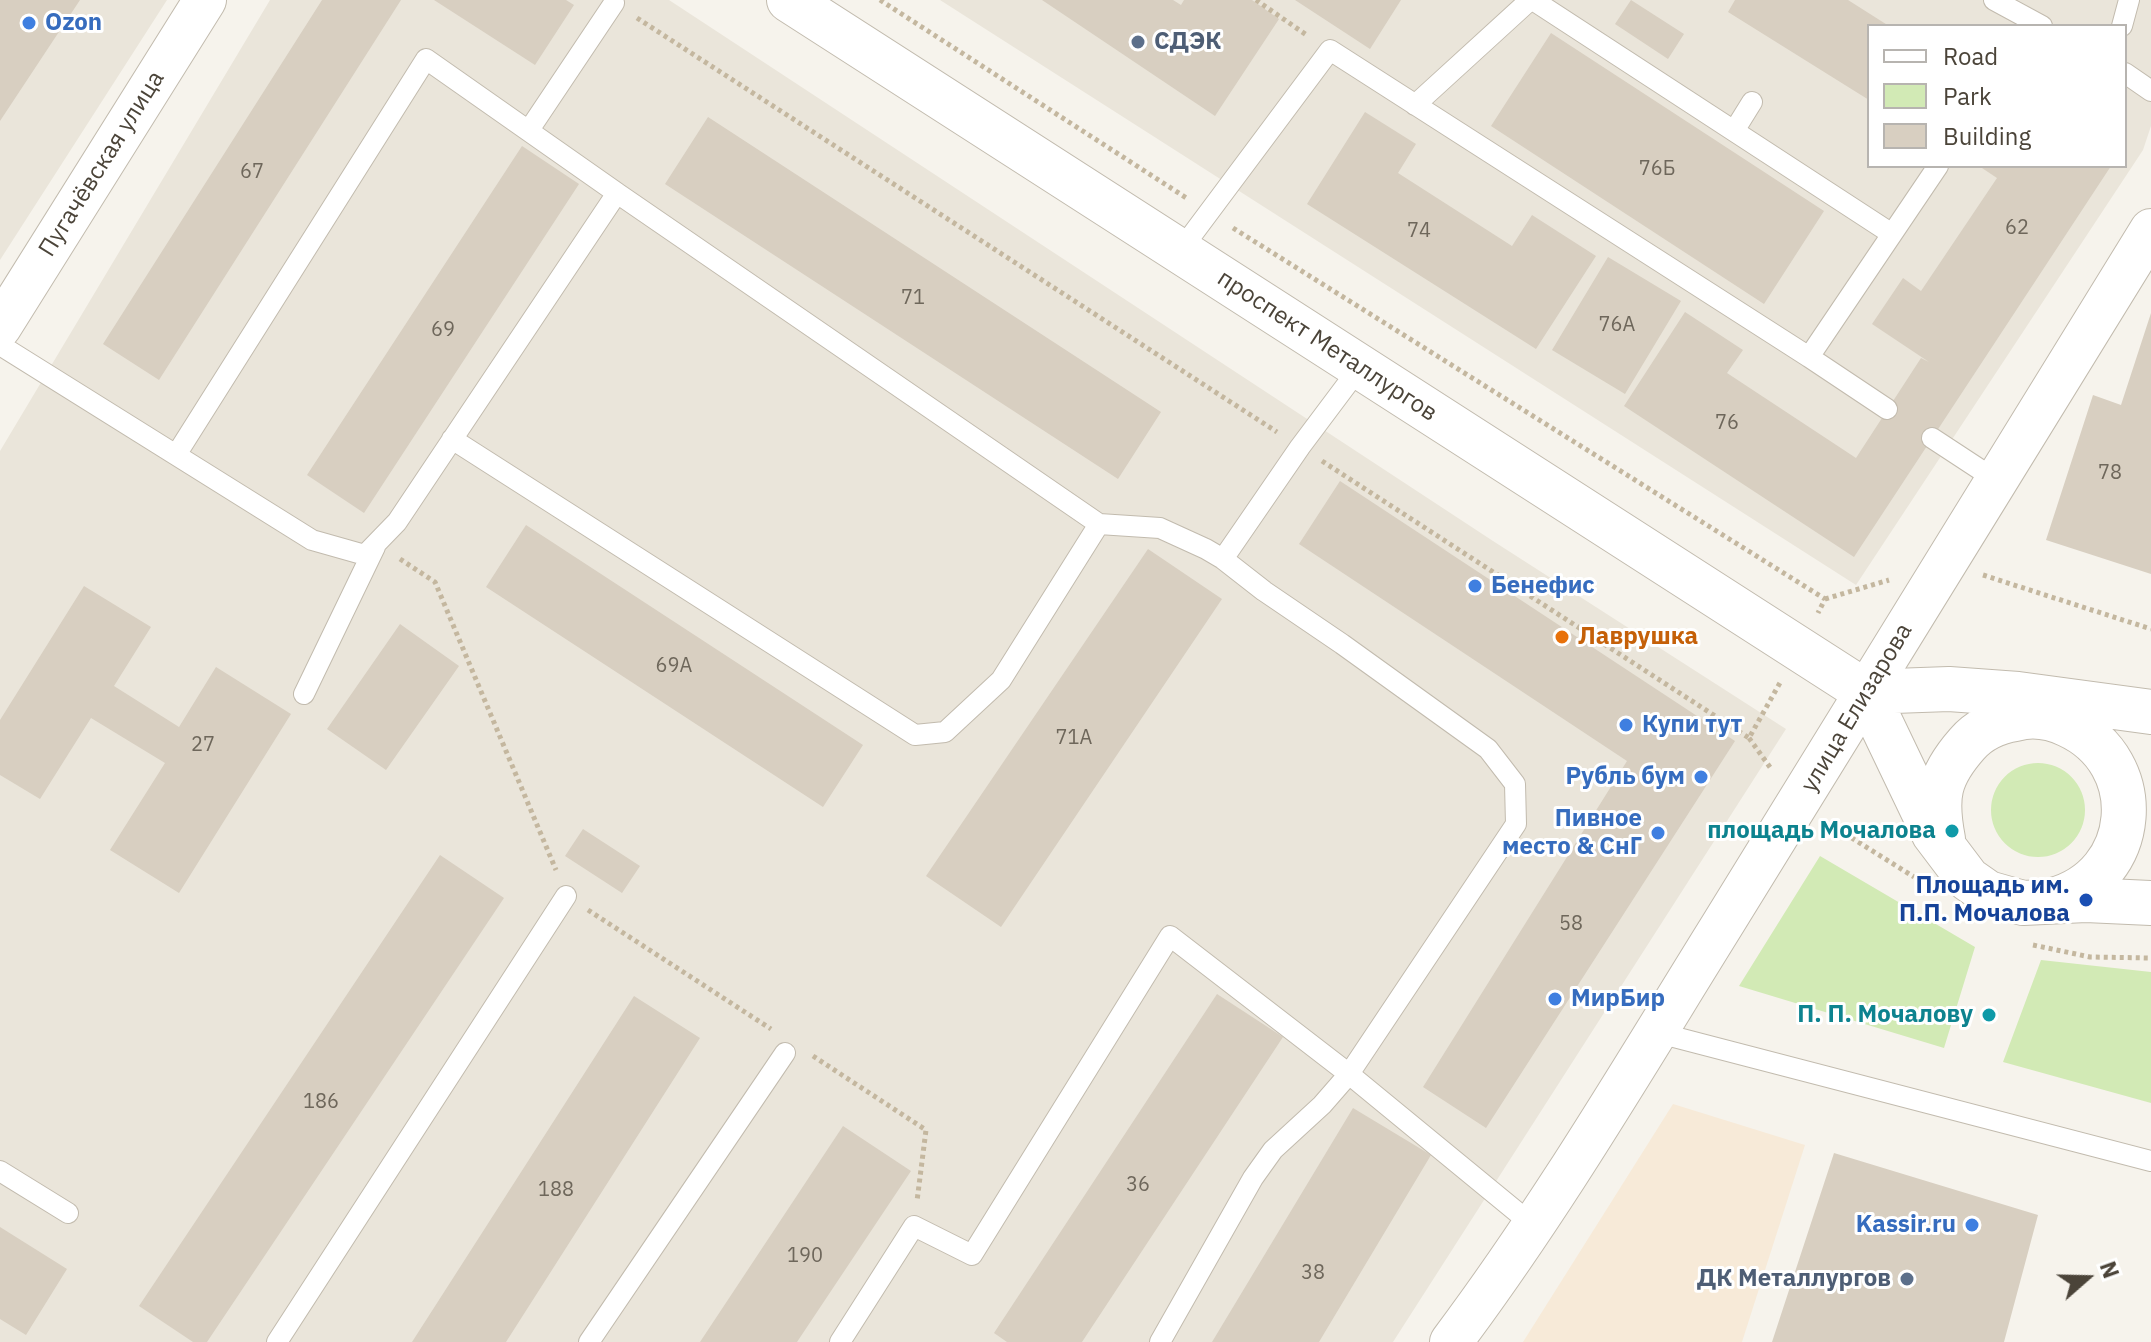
<!DOCTYPE html>
<meta charset="utf-8">
<style>
body{margin:0}
#map{position:relative;width:2151px;height:1342px;overflow:hidden;background:#f6f3ec;font-family:"IBM Plex Sans",sans-serif}
canvas{display:block}
.legend{position:absolute;left:1867px;top:24px;width:260px;height:144px;box-sizing:border-box;background:#fff;border:2px solid #b7b4b0;margin:0;padding:10px 14px;list-style:none;font-size:24px;color:#4b4439}
.legend li{display:flex;align-items:center;gap:16px;height:40px}
.legend b{width:40px;border:2px solid #b7b4b0}
.north{position:absolute;left:2047px;top:1238px;width:80px;height:80px;-webkit-text-stroke:6px #fff;paint-order:stroke;rotate:70deg;font-size:22px;font-weight:700;line-height:32px;text-align:center;color:#4b4439}
.north::after{content:'';display:block;margin:auto;width:28px;height:36px;background:#4b4439;clip-path:polygon(50% 0,100% 100%,50% 72%,0 100%)}
</style>
<div id="map">
<canvas width="2151" height="1342"></canvas>
<ul class="legend">
<li><b style="height:10px;background:#fff"></b>Road</li>
<li><b style="height:22px;background:#d2eab5"></b>Park</li>
<li><b style="height:22px;background:#d8cfc1"></b>Building</li>
</ul>
<div class="north">N</div>
</div>
<script>
const ctx = document.querySelector('canvas').getContext('2d');
ctx.lineJoin = 'round';
function fillPath(path, color) {
  ctx.fillStyle = color;
  ctx.fill(path, 'evenodd');
}
function trace(path, color, width, dash) {
  ctx.strokeStyle = color;
  ctx.lineWidth = width;
  ctx.lineCap = dash ? 'butt' : 'round';
  ctx.setLineDash(dash || []);
  ctx.stroke(path);
}
function write(font, color, halo, rows, align = 'center') {
  ctx.font = font + ' "IBM Plex Sans",sans-serif';
  ctx.lineWidth = 6;
  ctx.setLineDash([]);
  ctx.textBaseline = 'middle';
  ctx.strokeStyle = halo;
  ctx.fillStyle = color;
  for (const [text, x, y, turn = 0] of rows) {
    ctx.save();
    ctx.translate(x, y);
    ctx.rotate((+turn || 0) * Math.PI / 180);
    ctx.textAlign = isNaN(turn) ? turn : align;
    if (halo) ctx.strokeText(text, 0, 0);
    ctx.fillText(text, 0, 0);
    ctx.restore();
  }
}
fillPath(new Path2D(`
 M0,0H167L0,260Z
 M270,0H669L1493,541L1786,729L1393,1342H0V451Z
 M940,0H2151V126L2143,150L1856,585ZM1869,26H2125V166H1869Z`), '#eae5da');
fillPath(new Path2D(`
 M1673,1104L1805,1145L1742,1342H1523Z`), '#f7ead8');
fillPath(new Path2D(`
 M1991 810a47 47 0 1 1 94 0a47 47 0 1 1-94 0Z
 M1820,856L1975,947L1944,1048L1739,986Z
 M2041,960L2151,972V1103L2003,1062Z`), '#d2eab5');
fillPath(new Path2D(`
 M0,0H80L0,121Z
 M322,0H401L159,380L103,344Z
 M434,0H566L574,5L535,65Z
 M1042,0H1173L1181,5L1184,0H1252L1279,19L1215,116Z
 M1295,0H1401L1370,49Z
 M1631,0L1684,34L1668,59L1615,24Z
 M1735,0H1848L1889,26H1869V100L1728,12Z
 M1551,33L1824,211L1764,304L1491,126Z
 M1365,112L1416,144L1398,173L1512,246L1532,215L1596,256L1536,349L1307,204Z
 M708,117L1161,412L1118,479L665,184Z
 M522,146L579,184L364,513L307,475Z
 M1979,166H2111L1854,557L1624,406L1685,312L1743,350L1727,373L1856,458L1921,358L1929,362L1872,324L1903,278L1921,291L1997,178Z
 M1608,257L1681,301L1625,394L1552,350Z
 M2151,313V574L2046,540L2093,395L2121,405Z
 M1340,481L1735,741L1486,1128L1423,1087L1627,761L1299,544Z
 M526,525L863,745L823,807L486,587Z
 M1148,549L1222,599L1001,927L926,876Z
 M84,586L151,627L114,686L179,727L216,667L291,714L179,893L110,850L165,763L91,718L40,799L0,775V720Z
 M400,624L459,666L386,770L327,729Z
 M583,829L640,866L622,893L565,856Z
 M440,855L504,898L207,1342H193L139,1306Z
 M1217,994L1283,1037L1082,1342H1007L994,1333Z
 M634,996L700,1038L506,1342H412Z
 M1353,1108L1431,1155L1319,1342H1212Z
 M843,1126L911,1171L797,1342H700Z
 M1834,1153L2038,1215L2004,1342H1772Z
 M0,1227L67,1269L26,1335L0,1319Z`), '#d8cfc1');
const service = new Path2D(`
 M1533,0L1892,234
 M1994,0L2042,26
 M2122,26L2129,0
 M2125,73L2151,91
 M1415,105L1530,0
 M529,130L614,3
 M1734,131L1752,102
 M617,193L1099,524L1160,528L1206,549L1223,559L1264,591L1342,644L1488,749L1515,784L1516,824L1349,1074L1322,1105L1273,1150L1253,1178L1160,1342
 M1180,251L1330,50L1809,357L1938,166
 M0,345L312,540L365,555L397,522L617,193L426,59L176,455
 M1809,357L1887,409
 M1932,438L1996,480
 M452,439L915,735L945,732L1001,680L1099,524
 M1223,559L1300,447L1360,367
 M304,694L375,547
 M1655,1032L2151,1161
 M0,1171L68,1213
 M277,1342L566,896
 M589,1342L785,1053
 M840,1342L914,1226L972,1255L1170,936L1349,1074L1534,1226`);
const minor = new Path2D(`
 M0,327L205,0
 M1451,1342C1550,1210 1634,1067 1721,927C1866,695 2007,462 2151,230`);
const tertiary = new Path2D(`
 M789,0L1866,692L1934,834L1968,879L1988,893L2023,903L2086,900L2151,903
 M1866,692L1949,689L2018,694L2151,712
 M1943,839C1935,797 1938,777 1967,744C1979,730 1997,722 2015,719C2033,714 2051,717 2068,725C2149,762 2140,877 2053,900`);
trace(service, '#c2bbae', 22);
trace(minor, '#c2bbae', 44);
trace(tertiary, '#c2bbae', 46);
trace(new Path2D(`
 M880,0L1188,199
 M1256,0L1308,36
 M637,18L1277,432
 M1233,228L1825,599L1818,613
 M1322,461L1749,738L1781,681
 M400,559L435,582L556,870
 M1983,575L2151,629
 M1825,599L1889,580
 M1749,738L1772,770
 M1831,825L1914,877
 M588,910L771,1029
 M2033,945L2090,957L2151,958
 M813,1056L926,1130L917,1201`), '#c4b79f', 5, [4, 4]);
trace(service, '#fff', 20);
trace(minor, '#fff', 42);
trace(tertiary, '#fff', 44);
for (const [x, y, r, color] of [
 [29,23,8,"#3f7fe0"],
 [1138,42,8,"#5c6f8a"],
 [1475,586,8,"#3f7fe0"],
 [1562,637,8,"#e8710a"],
 [1626,725,8,"#3f7fe0"],
 [1701,777,8,"#3f7fe0"],
 [1952,831,8,"#0f9aa8"],
 [1658,833,8,"#3f7fe0"],
 [2086,900,8,"#1a4fb4"],
 [1555,999,8,"#3f7fe0"],
 [1989,1015,8,"#0f9aa8"],
 [1972,1225,8,"#3f7fe0"],
 [1907,1279,8,"#5c6f8a"]
]) {
  const dot = new Path2D();
  dot.arc(x, y, r, 0, 2 * Math.PI);
  ctx.fillStyle = color;
  ctx.fill(dot);
  trace(dot, '#fff', 3);
}
write('20px', '#6e675b', null, [
 ["76Б",1657,169],
 ["67",252,172],
 ["62",2017,228],
 ["74",1419,231],
 ["71",913,298],
 ["76А",1617,325],
 ["69",443,330],
 ["76",1727,423],
 ["78",2110,473],
 ["69А",674,666],
 ["71А",1074,738],
 ["27",203,745],
 ["58",1571,924],
 ["186",321,1102],
 ["36",1138,1185],
 ["188",556,1190],
 ["190",805,1256],
 ["38",1313,1273]
]);
write('bold 24px', '#366cbe', '#fff', [
 ["Ozon",45,23],
 ["Бенефис",1491,586],
 ["Купи тут",1642,725],
 ["Рубль бум",1685,777,"right"],
 ["Пивное",1642,819,"right"],
 ["место & СнГ",1642,847,"right"],
 ["МирБир",1571,999],
 ["Kassir.ru",1956,1225,"right"]
], 'left');
write('bold 24px', '#4e5e75', '#fff', [
 ["СДЭК",1154,42],
 ["ДК Металлургов",1891,1279,"right"]
], 'left');
write('24px', '#4b4439', '#fff', [
 ["Пугачёвская улица",102,164,-58],
 ["проспект Металлургов",1327,346,33],
 ["улица Елизарова",1857,708,-59]
]);
write('bold 24px', '#c56008', '#fff', [
 ["Лаврушка",1578,637]
], 'left');
write('bold 24px', '#0d838f', '#fff', [
 ["площадь Мочалова",1936,831],
 ["П. П. Мочалову",1973,1015]
], 'right');
write('bold 24px', '#164399', '#fff', [
 ["Площадь им.",2070,886],
 ["П.П. Мочалова",2070,914]
], 'right');
</script>
